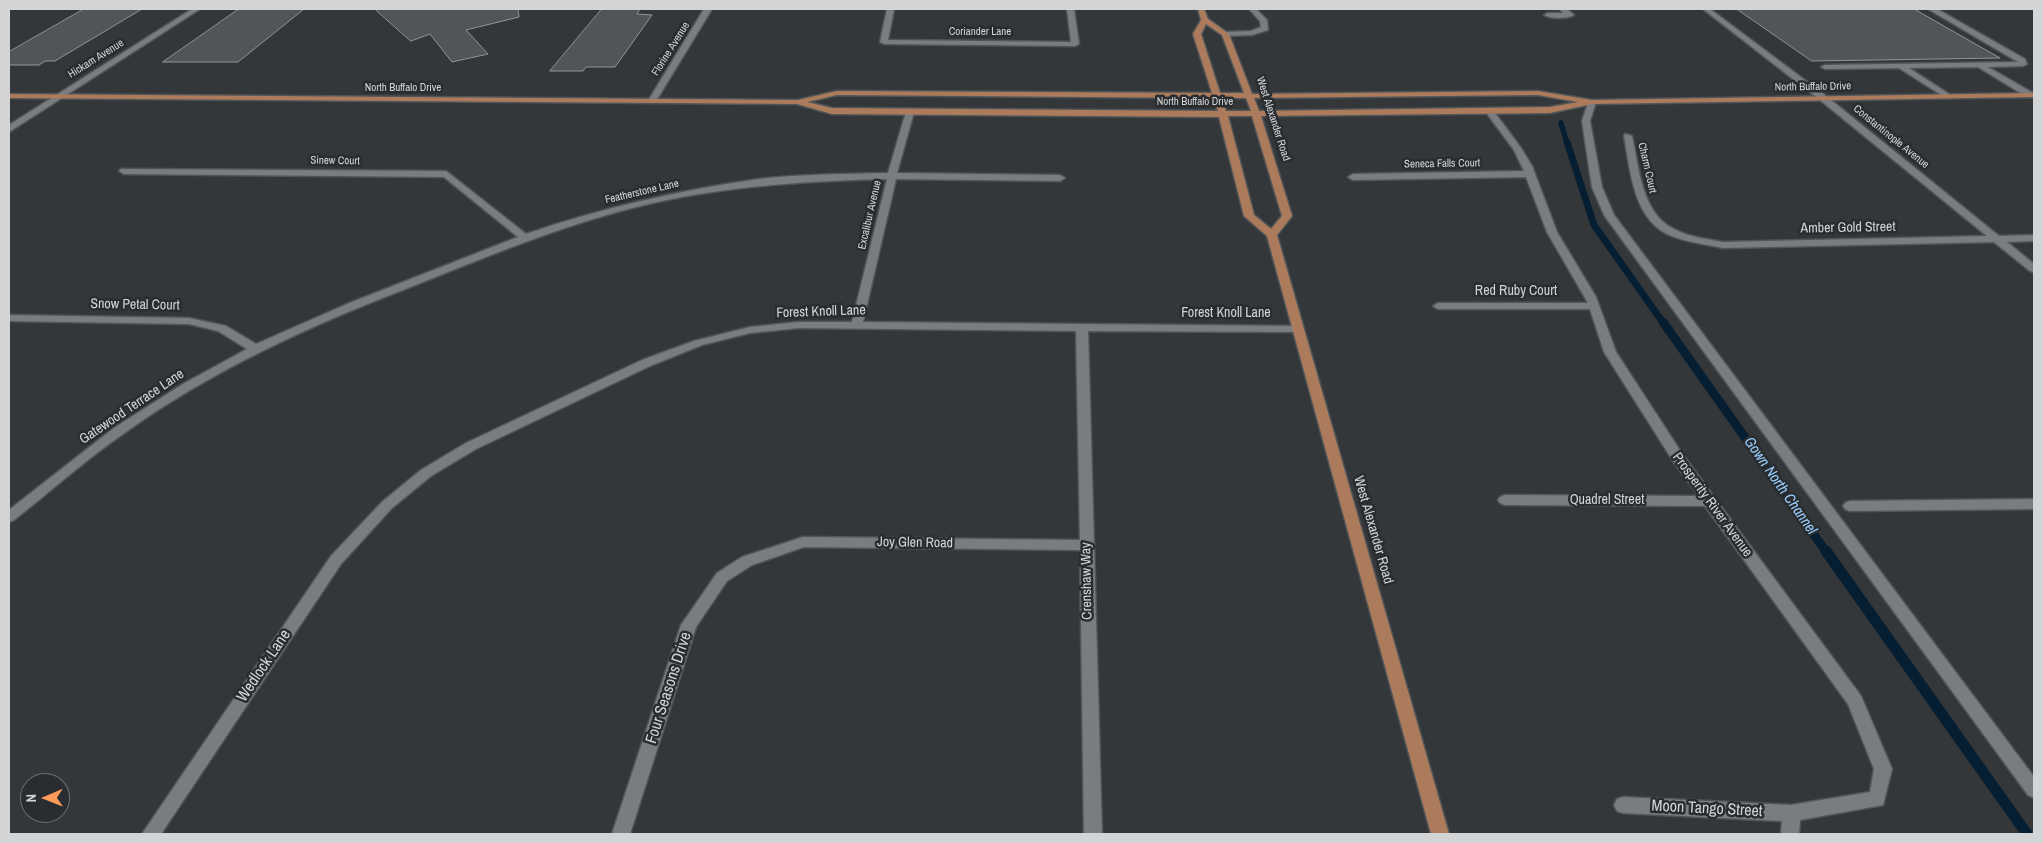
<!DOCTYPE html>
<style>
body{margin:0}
#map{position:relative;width:2043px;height:843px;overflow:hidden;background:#34373a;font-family:"Archivo Narrow",sans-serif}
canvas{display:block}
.frame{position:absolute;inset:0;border:10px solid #d2d4d6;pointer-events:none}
.north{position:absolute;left:20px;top:773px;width:50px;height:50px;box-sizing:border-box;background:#2a2d30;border:1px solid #6d7072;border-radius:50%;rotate:269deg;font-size:14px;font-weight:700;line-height:20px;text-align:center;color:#d2d4d6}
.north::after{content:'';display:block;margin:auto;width:18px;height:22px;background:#ff9b5a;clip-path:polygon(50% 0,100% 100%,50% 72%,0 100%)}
</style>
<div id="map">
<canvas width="2043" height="843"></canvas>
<div class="frame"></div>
<div class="north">N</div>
</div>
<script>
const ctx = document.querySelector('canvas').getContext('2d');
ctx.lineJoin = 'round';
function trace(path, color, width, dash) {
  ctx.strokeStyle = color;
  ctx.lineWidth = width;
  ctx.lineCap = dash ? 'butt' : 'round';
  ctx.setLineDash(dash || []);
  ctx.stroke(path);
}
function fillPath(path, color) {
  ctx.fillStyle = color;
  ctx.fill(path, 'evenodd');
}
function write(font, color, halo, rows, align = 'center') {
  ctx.font = font + ' "Archivo Narrow",sans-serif';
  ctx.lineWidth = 5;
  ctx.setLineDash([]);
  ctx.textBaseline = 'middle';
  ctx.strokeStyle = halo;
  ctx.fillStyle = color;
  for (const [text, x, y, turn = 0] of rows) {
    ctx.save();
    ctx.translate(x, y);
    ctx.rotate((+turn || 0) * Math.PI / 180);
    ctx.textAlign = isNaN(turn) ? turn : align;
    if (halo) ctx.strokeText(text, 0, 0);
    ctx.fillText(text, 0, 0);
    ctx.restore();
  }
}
trace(new Path2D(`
 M1561,123L1567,143`), '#061e31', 5.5);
trace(new Path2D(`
 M1567,142L1594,225L1664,324`), '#061e31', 7);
trace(new Path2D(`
 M1663,322L1827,553`), '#061e31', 9);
trace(new Path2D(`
 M1826,551L2027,834`), '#061e31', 11);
const building = new Path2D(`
 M84,9H142L55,61H45L39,65H9V52Z
 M239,9H304L238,62H163Z
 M375,9H518L519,17L466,30L488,54L452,62L430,34L411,41Z
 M602,9H640L637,14L652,15L615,67H586L583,71H550Z
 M1737,9H1914L2000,58L1812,61Z`);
fillPath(building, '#515558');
trace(building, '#919598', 1);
const minor = new Path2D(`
 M192,9H200L9,132V125Z
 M704,9H712L656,101L649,103L648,101Z
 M887,9H894L888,40L1071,42L1067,9H1074L1079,44L1075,46L884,44L880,42Z
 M1249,9H1256L1267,20L1268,30L1252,35L1222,36V32H1225L1251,31L1261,27L1260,21Z
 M1560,9H1567L1574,15C1567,19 1551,19 1544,15L1548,13H1563Z
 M1703,9H1710L1826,96L1999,236L2034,235V241L2007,242L2034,264V272L2030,271L1994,242L1723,248C1704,244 1684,242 1667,234C1633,217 1630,169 1624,136L1625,134L1632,136C1639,167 1641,213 1674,229C1689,237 1706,239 1723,242L1987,236L1820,100Z
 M1928,9H1937L2025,59L2027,64L2023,66L1988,67L2033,93V97H2027L1978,67L1909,68L1949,94L1950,96L1946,98L1899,68L1825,69L1821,67L1825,65L2018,62Z
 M1589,100L1596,102L1590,121L1602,187L1614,215L2034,777V798L2028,795L1604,215L1592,187L1582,121Z
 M1489,108L1492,109L1521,148L1532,166L1557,232L1596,297L1616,352L1683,455L1861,696L1892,769L1883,805L1800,820L1799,834H1781L1782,821L1623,813L1617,811L1614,805L1617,799L1623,797L1791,805L1870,792L1874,769L1848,704L1705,506L1505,505L1500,503L1498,500L1500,497L1505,495L1699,496L1673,461L1604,352L1590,309H1438L1433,306L1438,303H1588L1547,232L1526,177L1353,180L1348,177L1353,174L1524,171L1514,150L1485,111Z
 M910,109L914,112L897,173L1060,175L1065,178L1060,181L896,179L863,322L1298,326L1304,329L1298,332L1088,331L1102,834H1084L1080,550L804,547L752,565L727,581L696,627L630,834H612L681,625L717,573L742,557L803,537L1080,540L1076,331L799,328L750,333L702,345L650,366L476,449L431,476L392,508L341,564L161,834H142L331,556L382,502L421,470L466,443L642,360L694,341L750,327L799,322H852L887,179C813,181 740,185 667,200C579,218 496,253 413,286C311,325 212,370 123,434C85,460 50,492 14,520L9,522V510L114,428L183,384L247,349L218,331L189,324L9,321V315L189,318L226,326L256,344L347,304L518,237L444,177L124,174L119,171L121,169L446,171L526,234C602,208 680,190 759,179C802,174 845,174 888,173L906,112Z
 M2034,499V509L1850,511L1845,509L1843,506L1845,503L1850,501Z`);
const major = new Path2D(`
 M1198,9H1204L1208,19L1229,34L1252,94L1538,91L1592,100L2034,93V97L1592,104L1550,113L1261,116L1292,216L1277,235L1449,834H1431L1267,236L1244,216L1219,117L832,114L797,104L9,98V94L798,100L837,91L1212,93L1193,34L1201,20ZM1206,24L1222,35L1244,93H1220L1201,34ZM837,95L1214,98L1218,111L832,108L807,102ZM1538,95L1578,102L1550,107L1259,111L1254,98ZM1222,98H1246L1251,111H1226ZM1228,116H1252L1282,216L1271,229L1254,215Z`);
trace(minor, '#525557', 3);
trace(major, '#525557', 3);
fillPath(minor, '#797d80');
fillPath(major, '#ab7b5c');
write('11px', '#d2d4d6', '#2a2d30', [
 ["Coriander Lane",980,32],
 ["Florine Avenue",671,49,-58],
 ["Hickam Avenue",96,59,-32],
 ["North Buffalo Drive",1813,87,-1],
 ["North Buffalo Drive",403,88],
 ["North Buffalo Drive",1195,102],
 ["West Alexander Road",1273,119,72],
 ["Constantinople Avenue",1891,137,39],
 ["Sinew Court",335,161,1],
 ["Seneca Falls Court",1442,164,-1],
 ["Charm Court",1647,168,77],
 ["Featherstone Lane",642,192,-13],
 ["Excalibur Avenue",870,215,-77]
]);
write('14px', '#d2d4d6', '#2a2d30', [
 ["Amber Gold Street",1848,228,-1],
 ["Red Ruby Court",1516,291],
 ["Snow Petal Court",135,305,1],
 ["Forest Knoll Lane",821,312,-2],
 ["Forest Knoll Lane",1226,313],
 ["Gatewood Terrace Lane",132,407,-34],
 ["Quadrel Street",1607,500],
 ["Prosperity River Avenue",1712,505,54],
 ["West Alexander Road",1373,530,74],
 ["Joy Glen Road",915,543,1],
 ["Crenshaw Way",1087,581,-91]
]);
write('italic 15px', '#97cefe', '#2a2d30', [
 ["Gown North Channel",1780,486,55]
]);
write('16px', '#d2d4d6', '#2a2d30', [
 ["Wedlock Lane",264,666,-56],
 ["Four Seasons Drive",669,688,-72],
 ["Moon Tango Street",1707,809,3]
]);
</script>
